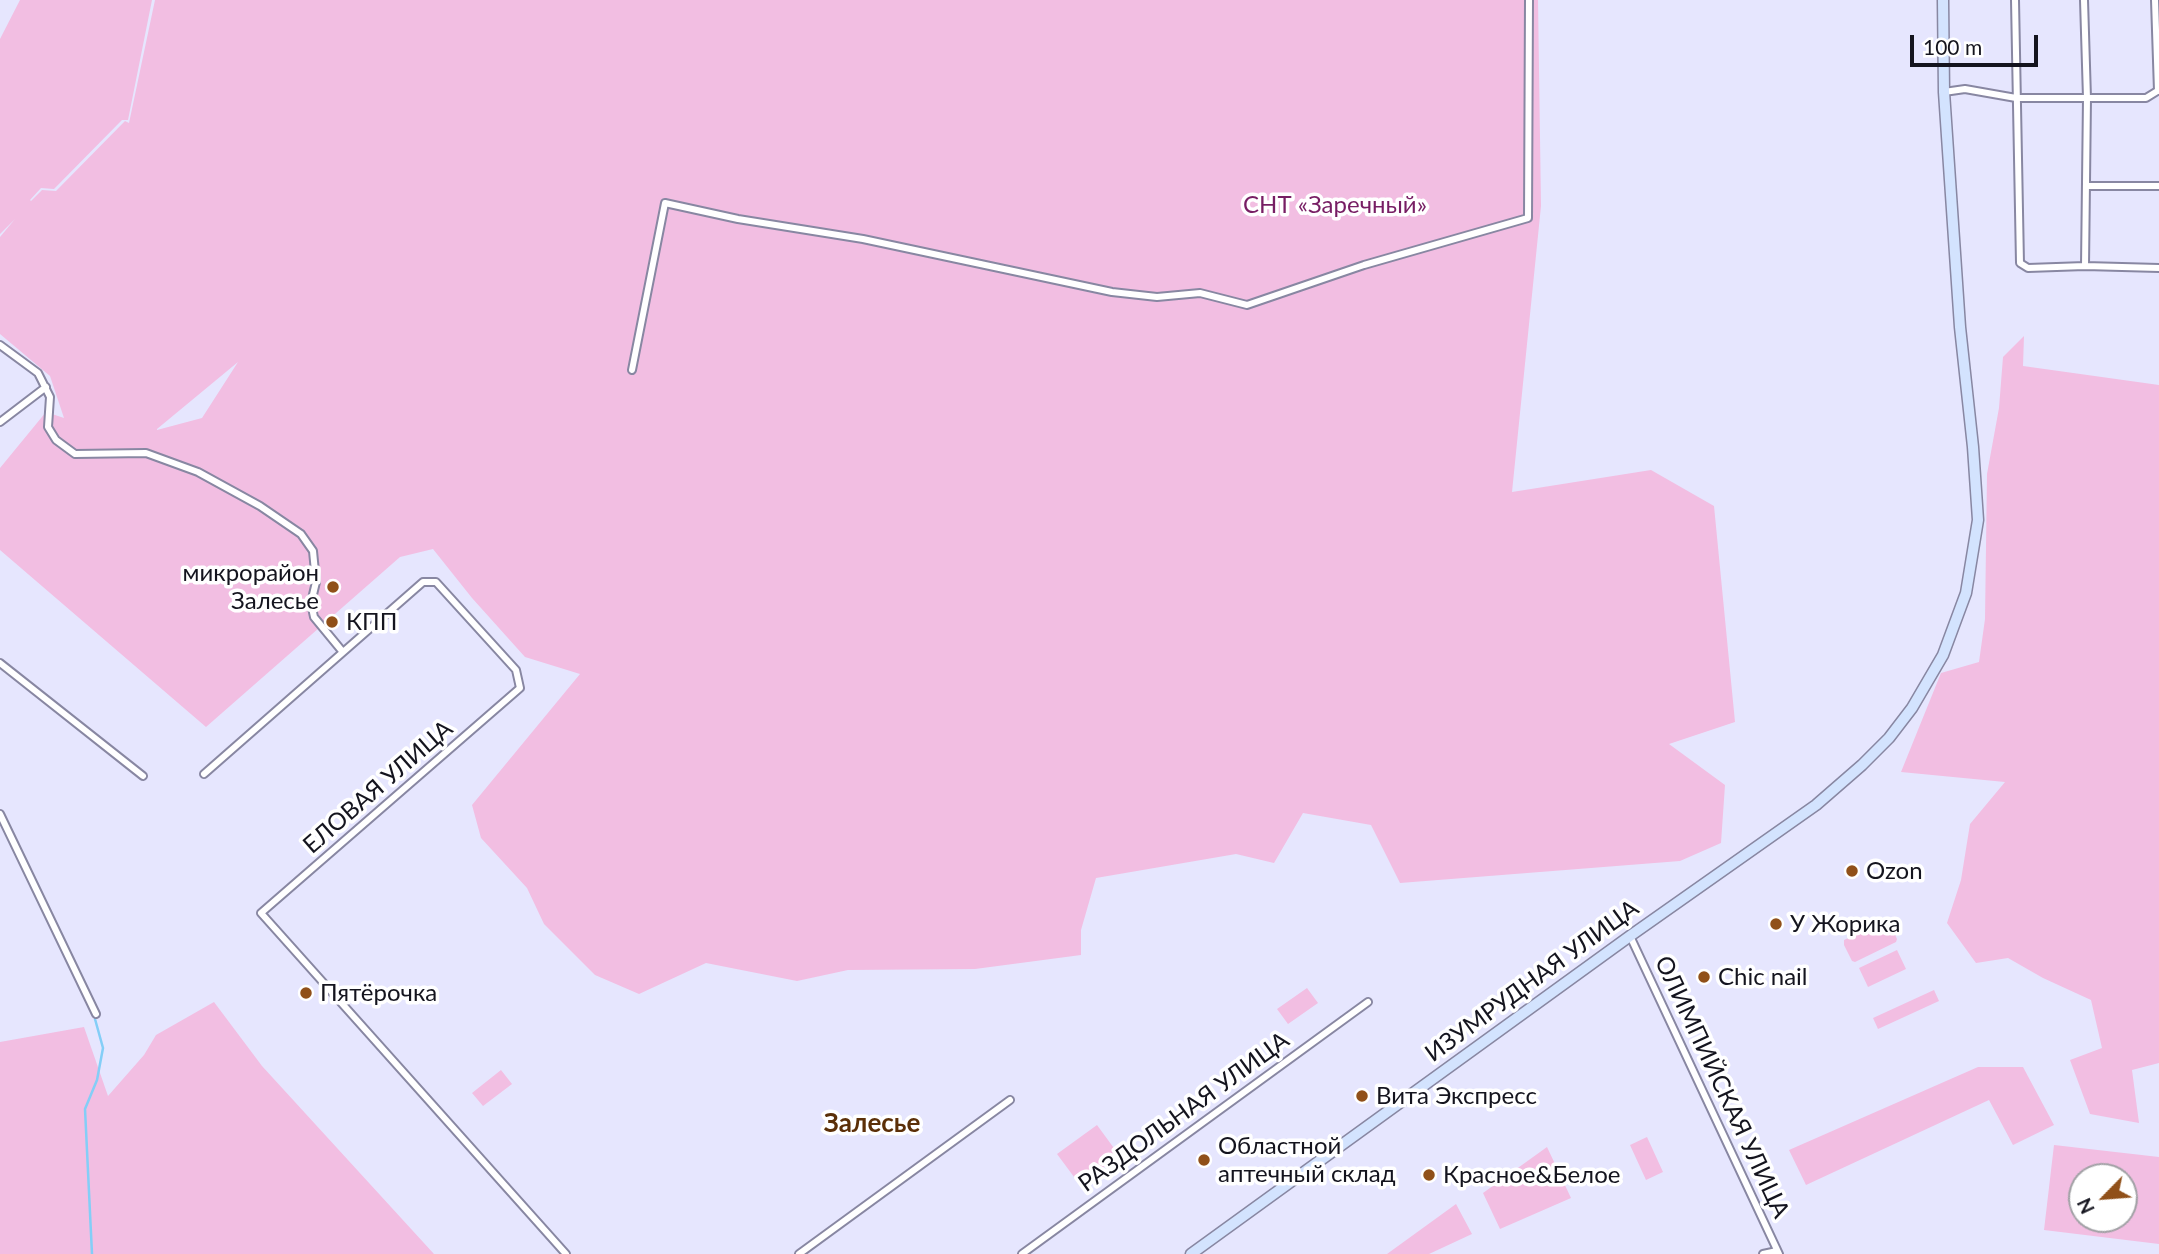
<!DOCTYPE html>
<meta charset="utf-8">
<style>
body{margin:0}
#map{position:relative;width:2159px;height:1254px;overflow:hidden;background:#e6e6fe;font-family:Lato,sans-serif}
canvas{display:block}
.north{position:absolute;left:2068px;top:1163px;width:70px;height:70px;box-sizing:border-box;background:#fff;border:2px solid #a1a1a5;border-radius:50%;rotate:245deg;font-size:19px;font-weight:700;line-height:28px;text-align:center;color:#14141e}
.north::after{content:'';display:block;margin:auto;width:24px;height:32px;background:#905019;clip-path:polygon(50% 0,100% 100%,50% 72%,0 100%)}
.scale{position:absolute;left:1910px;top:35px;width:128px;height:32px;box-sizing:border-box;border:4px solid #14141e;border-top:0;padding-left:9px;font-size:21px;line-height:24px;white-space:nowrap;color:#14141e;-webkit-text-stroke:5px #fff;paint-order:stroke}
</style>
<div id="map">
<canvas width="2159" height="1254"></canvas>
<div class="north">N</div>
<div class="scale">100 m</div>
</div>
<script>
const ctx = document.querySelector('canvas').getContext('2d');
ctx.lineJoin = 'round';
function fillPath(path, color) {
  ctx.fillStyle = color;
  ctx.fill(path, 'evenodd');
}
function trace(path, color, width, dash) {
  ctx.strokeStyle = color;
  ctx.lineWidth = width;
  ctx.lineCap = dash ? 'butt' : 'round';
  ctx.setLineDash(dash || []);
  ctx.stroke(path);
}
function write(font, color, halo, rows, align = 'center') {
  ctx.font = font + ' Lato,sans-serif';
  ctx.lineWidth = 7;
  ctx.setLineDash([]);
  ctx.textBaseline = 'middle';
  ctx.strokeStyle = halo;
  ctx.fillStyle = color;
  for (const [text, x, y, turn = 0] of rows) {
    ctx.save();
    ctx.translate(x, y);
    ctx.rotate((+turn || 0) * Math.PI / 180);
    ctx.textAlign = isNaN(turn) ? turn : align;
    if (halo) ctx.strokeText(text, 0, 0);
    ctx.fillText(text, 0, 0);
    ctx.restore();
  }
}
fillPath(new Path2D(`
 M20,0H152L128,120H122L54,189L41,188L30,200L31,201L42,190L56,191L125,121L129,123L155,0H1538L1541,206L1512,492L1651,470L1714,506L1735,722L1669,744L1725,785L1721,843L1680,861L1400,883L1371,825L1303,813L1274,863L1236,854L1096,878L1081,930V955L975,969L848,970L797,981L706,963L639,994L595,975L544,924L527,888L481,838L472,805L580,674L525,657L472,598L433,549L400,557L206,727L0,550V468L46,412L64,418L50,376L0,334V237L15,219L0,234V39ZM238,362L202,418L157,430V429Z
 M2024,336L2023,366L2159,385V1063L2132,1070L2139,1123L2090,1114L2070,1060L2102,1048L2091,1000L2043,978L2008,958L1976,963L1947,923L1961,880L1970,824L2005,782L1901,772L1941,673L1979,662L1985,619L1987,474L1999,408L2003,357Z
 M1885,921L1889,922L1897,939L1896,942L1855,962L1852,961L1844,945V940Z
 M1897,950L1906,969L1868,987L1859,968Z
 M1307,988L1318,1003L1288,1024L1277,1009Z
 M1934,990L1939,1001L1878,1029L1873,1018Z
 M214,1002L262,1066L434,1254H0V1042L84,1027L108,1096L144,1055L156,1035Z
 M1978,1067H2023L2054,1125L2013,1145L1989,1100L1806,1185L1789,1150Z
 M501,1070L512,1084L483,1106L472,1093Z
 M1097,1125L1119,1155L1080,1185L1057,1154Z
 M1647,1137L1663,1172L1646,1180L1630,1145Z
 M2054,1145L2159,1157V1244L2044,1230ZM2124,1177V1219H2082V1177Z
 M1547,1147L1571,1198L1500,1229L1483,1193Z
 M1456,1204L1472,1234L1429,1254H1387Z`), '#f2bee2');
trace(new Path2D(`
 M92,1254L85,1109L97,1080L103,1048L95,1019`), '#84cef7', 2.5);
const street = new Path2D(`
 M2015,0L2020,263L2028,268L2085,266L2159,268
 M2084,0L2087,98L2085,266
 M2155,0L2158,91
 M1944,92L1965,89L2016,98H2146L2159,90
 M2086,186H2159
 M0,345L38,373L50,397L48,427L56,440L75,454L146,453L198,472L260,506L301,534L313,551L316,582L311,603L314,617L342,651
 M632,370L665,203L738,219L863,239L1112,292L1157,297L1200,293L1247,305L1364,265L1528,218L1529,0
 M0,422L46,387
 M0,663L143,776
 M204,774L423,582H436L516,670L520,688L261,913L566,1254
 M0,814L96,1014
 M1630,936L1779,1254
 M799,1254L1010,1100
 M1022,1254L1368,1002
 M1763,1254L1777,1251`);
const secondary = new Path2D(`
 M1191,1254L1630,936L1816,805L1862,765L1889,738L1912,708L1943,655L1966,593L1978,520L1973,447L1960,327L1944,92L1943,0`);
trace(street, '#8887a2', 10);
trace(secondary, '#8887a2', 13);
trace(street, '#fff', 6);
trace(secondary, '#d3e3fe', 10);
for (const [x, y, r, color] of [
 [333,587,7,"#905019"],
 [332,622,7,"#905019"],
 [1852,871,7,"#905019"],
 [1776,924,7,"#905019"],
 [1704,977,7,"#905019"],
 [306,993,7,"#905019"],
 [1362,1096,7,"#905019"],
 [1204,1160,7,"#905019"],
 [1429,1175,7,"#905019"]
]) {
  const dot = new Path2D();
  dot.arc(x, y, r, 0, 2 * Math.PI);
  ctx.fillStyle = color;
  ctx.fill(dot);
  trace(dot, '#fff', 2.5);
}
write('24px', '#771e64', '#fff', [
 ["СНТ «Заречный»",1335,205]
]);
write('24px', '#14141e', '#fff', [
 ["микрорайон",319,573,"right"],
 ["Залесье",319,601,"right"],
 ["КПП",346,622],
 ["Ozon",1866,871],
 ["У Жорика",1790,924],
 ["Chic nail",1718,977],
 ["Пятёрочка",320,993],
 ["Вита Экспресс",1376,1096],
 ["Областной",1218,1146],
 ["аптечный склад",1218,1174],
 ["Красное&Белое",1443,1175]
], 'left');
write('24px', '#14141e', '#fff', [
 ["ЕЛОВАЯ УЛИЦА",378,787,-41],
 ["ИЗУМРУДНАЯ УЛИЦА",1532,981,-36],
 ["ОЛИМПИЙСКАЯ УЛИЦА",1722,1087,65],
 ["РАЗДОЛЬНАЯ УЛИЦА",1184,1112,-36]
]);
write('bold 26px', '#5b2f08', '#fff', [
 ["Залесье",872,1124]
]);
</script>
